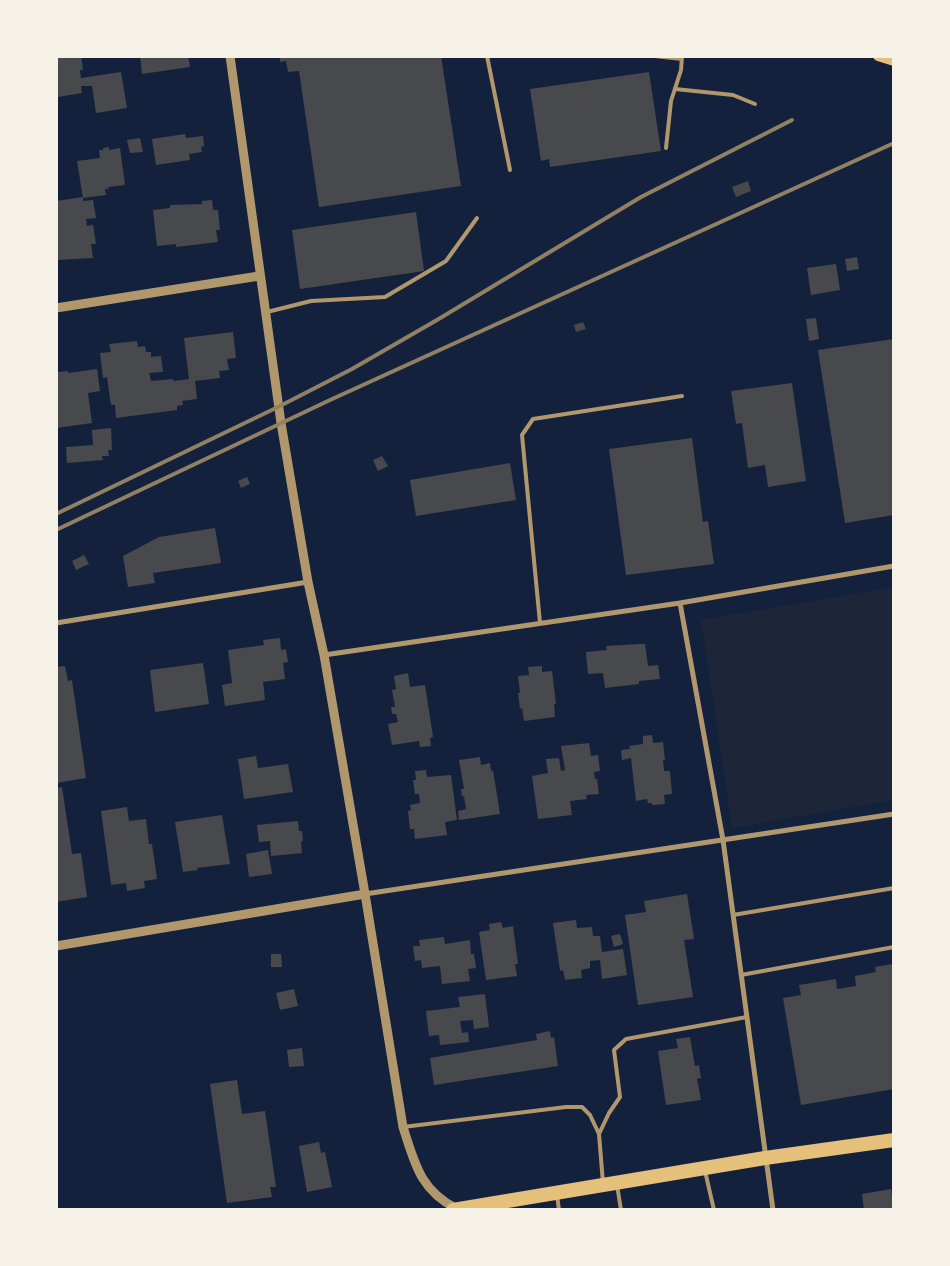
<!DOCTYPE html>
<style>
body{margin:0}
#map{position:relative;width:950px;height:1266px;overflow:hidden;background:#14213d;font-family:"IBM Plex Serif",serif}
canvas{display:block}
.frame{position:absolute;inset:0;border:58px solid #f6f1e7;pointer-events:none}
</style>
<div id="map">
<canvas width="950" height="1266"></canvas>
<div class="frame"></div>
</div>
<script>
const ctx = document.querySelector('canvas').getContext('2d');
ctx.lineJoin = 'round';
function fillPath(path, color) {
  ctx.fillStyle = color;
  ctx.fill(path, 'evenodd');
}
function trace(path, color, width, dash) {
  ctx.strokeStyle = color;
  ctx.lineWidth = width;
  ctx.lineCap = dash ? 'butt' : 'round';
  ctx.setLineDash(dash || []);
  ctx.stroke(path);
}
fillPath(new Path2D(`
 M894,587V800L732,828L701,620Z`), '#1d2539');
fillPath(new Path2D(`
 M56,56H81L83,70H80L81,78L121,72L127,108L96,113L92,86H81L82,93L58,97L56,91Z
 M140,56H188L190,67L142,74Z
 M280,56H441L461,186L319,207L299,71L288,72L286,61L280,62Z
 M649,72L661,151L550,167L549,159L541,161L530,89Z
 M185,134L186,138L203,136L204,146L201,147L202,152L189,154L190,160L156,165L152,139Z
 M140,138L143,152L130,153L127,140Z
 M109,147V150L120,148L125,185L108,187L109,189H105L106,195L83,198L77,161L100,158L99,150H103V148Z
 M748,181L751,191L736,197L732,187Z
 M83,197V201L93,200L96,218L86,219L87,226L93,225L96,244H91L93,258L58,260L56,258V201Z
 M212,200L213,210H218L220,230H216L218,242L176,247V244L157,246L153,210L170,208V205L202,204V201Z
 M416,212L424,271L300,289L292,230Z
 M857,257L859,269L847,271L845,259Z
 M836,264L840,290L811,295L807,268Z
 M816,318L819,339L809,341L806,319Z
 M583,322L586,329L576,332L574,325Z
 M233,332L236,358L227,359L229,370L219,371L220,378L195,381L197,399L182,401L183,405L177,406V410L116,418L115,405H111L107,377L103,378L100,353L111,352L109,344L137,341L138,347L145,346L146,352H151V357L161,356L163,372L149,373L151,381L173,379L174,381L189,379L184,338Z
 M894,339V515L845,523L818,350Z
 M97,369L100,391L88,393L92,423L56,428V374H58V372L68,371V373Z
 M792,383L806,481L768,487L765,465L748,468L742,423L736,424L731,391Z
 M111,428L112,450H108L109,456H102L103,460L67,463L66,447L93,445L92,430Z
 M692,438L703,522L708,521L714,564L626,575L609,449Z
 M382,456L388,466L378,471L373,460Z
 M510,463L516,500L416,516L410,480Z
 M247,477L250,484L241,488L238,481Z
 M215,528L221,563L153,573L155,583L128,587L123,556L159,537Z
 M84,555L89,564L76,570L72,561Z
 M280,638L281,650L286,649L288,662L283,663L285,679L263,682L265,700L225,706L222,685L232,683L228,650L264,645L263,640Z
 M639,644H645L648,666L658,665L660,679L639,681V684L605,688L603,673L588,674L586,652L607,650L606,646Z
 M203,663L209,704L155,712L150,670Z
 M65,666L68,681L72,680L86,778L56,783V667Z
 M542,666V672L552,671L556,704H554L555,717L524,721L522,708L520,709L518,693H520L518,676L529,675L528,667Z
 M408,673L410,687L425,685L433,737L430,738L431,746L420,747L419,741L392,745L388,724L398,722L396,714H392L391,707H395L392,690L396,689L394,676Z
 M652,735L653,743L663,742L665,760H663L664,771H670L672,794L664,795L665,804L652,805V803H648L647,799L636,801L631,758L622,760L621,750L630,749L629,746L643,744V736Z
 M589,743L591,756L598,755L600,771L594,772L595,779H597L599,794L586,795L587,799L570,801L572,815L538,819L532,776L548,773L546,759L559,758L561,771L565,770L561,746Z
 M256,756L258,768L288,764L293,792L244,799L238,759Z
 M480,757L481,765L490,763L491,771L493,770L500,814L459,820L458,811L466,809L464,796L462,797L461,789H464L459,760Z
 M426,770L427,777L451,775L457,820L445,822L447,835L415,839L414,829H410L408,811L411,810L410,805L420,803L419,794H415L413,780H416L415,771Z
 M62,787L72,854L81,853L87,897L56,902V788Z
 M127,807L129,821L146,819L149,844H152L157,879L144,881L145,888L127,891L126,883L111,885L101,811Z
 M222,815L230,864L197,868L198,870L183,872L175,822Z
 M298,821L299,831H302L303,841L301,842L302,853L271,856L270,841L259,842L257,825Z
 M268,850L272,874L249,877L246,854Z
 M687,894L694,939L684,940L693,997L638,1005L625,915L646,912L644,901Z
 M576,920L577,928L592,927L593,936H600L602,952L623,949L627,975L602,979L600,960L590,961V968L581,970L582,978L565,980L563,970L560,971L553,923Z
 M501,922L503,928L513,926L518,964H515L517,976L486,980L479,932L490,930L489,924Z
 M620,934L623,944L614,947L611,936Z
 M444,937L445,944L470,940L471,954H474L476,968L468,969L470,981L442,984L440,966L422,968L421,960L415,961L413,946H420L419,940Z
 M271,954H281L282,967H271Z
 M892,964L894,972V1089L801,1105L783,998L801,995L799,985L836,979L837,989L856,986L855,976L876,972L875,967Z
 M294,989L298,1006L280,1010L276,993Z
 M485,994L489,1027L474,1029L473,1020L460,1021L462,1033L468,1032L469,1042L440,1045L439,1035L429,1036L426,1011L460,1007L458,997Z
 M550,1031L551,1038L554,1037L558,1066L434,1085L430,1058L537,1040L536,1034Z
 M690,1037L695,1066L699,1065L701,1078L697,1079L701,1100L666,1105L658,1051L678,1048L676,1039Z
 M302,1048L304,1066L289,1067L287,1050Z
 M237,1080L242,1114L265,1111L276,1187H270L272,1197L227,1203L210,1084Z
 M319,1142L321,1153L325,1152L332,1187L307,1192L299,1146Z
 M891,1189L894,1210H864L862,1194Z`), '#48494c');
trace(new Path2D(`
 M487,56L510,170
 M655,56L682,59
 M675,89L733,95L755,104
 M666,148L671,101L681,70L682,56
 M267,312L311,301L385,297L446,261L477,218
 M540,623L522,435L533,419L682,396
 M733,915L894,888
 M741,975L894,947
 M403,1127L566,1107H582L590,1115L599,1134
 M705,1171L714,1210
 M603,1183L599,1134L609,1113L620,1097L614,1050L626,1039L747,1017
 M617,1185L621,1210
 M557,1195L559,1210`), '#b1986c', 4);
trace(new Path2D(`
 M680,603L723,840L773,1210
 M56,623L308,582
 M324,655L680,603L894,566
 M365,894L894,814`), '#b1986c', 5);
trace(new Path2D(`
 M230,56L281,423L308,582L324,655L365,894L403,1127C415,1164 420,1190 457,1209
 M56,308L259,276
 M56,946L365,894`), '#b1986c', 9);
trace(new Path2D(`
 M878,56L894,61`), '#e5c07b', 10);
trace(new Path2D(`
 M453,1210L765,1158L894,1140`), '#e5c07b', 14);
trace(new Path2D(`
 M56,514L278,407L352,369L437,320L641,197L792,120
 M56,530L330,400L894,143`), '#918062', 4);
</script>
